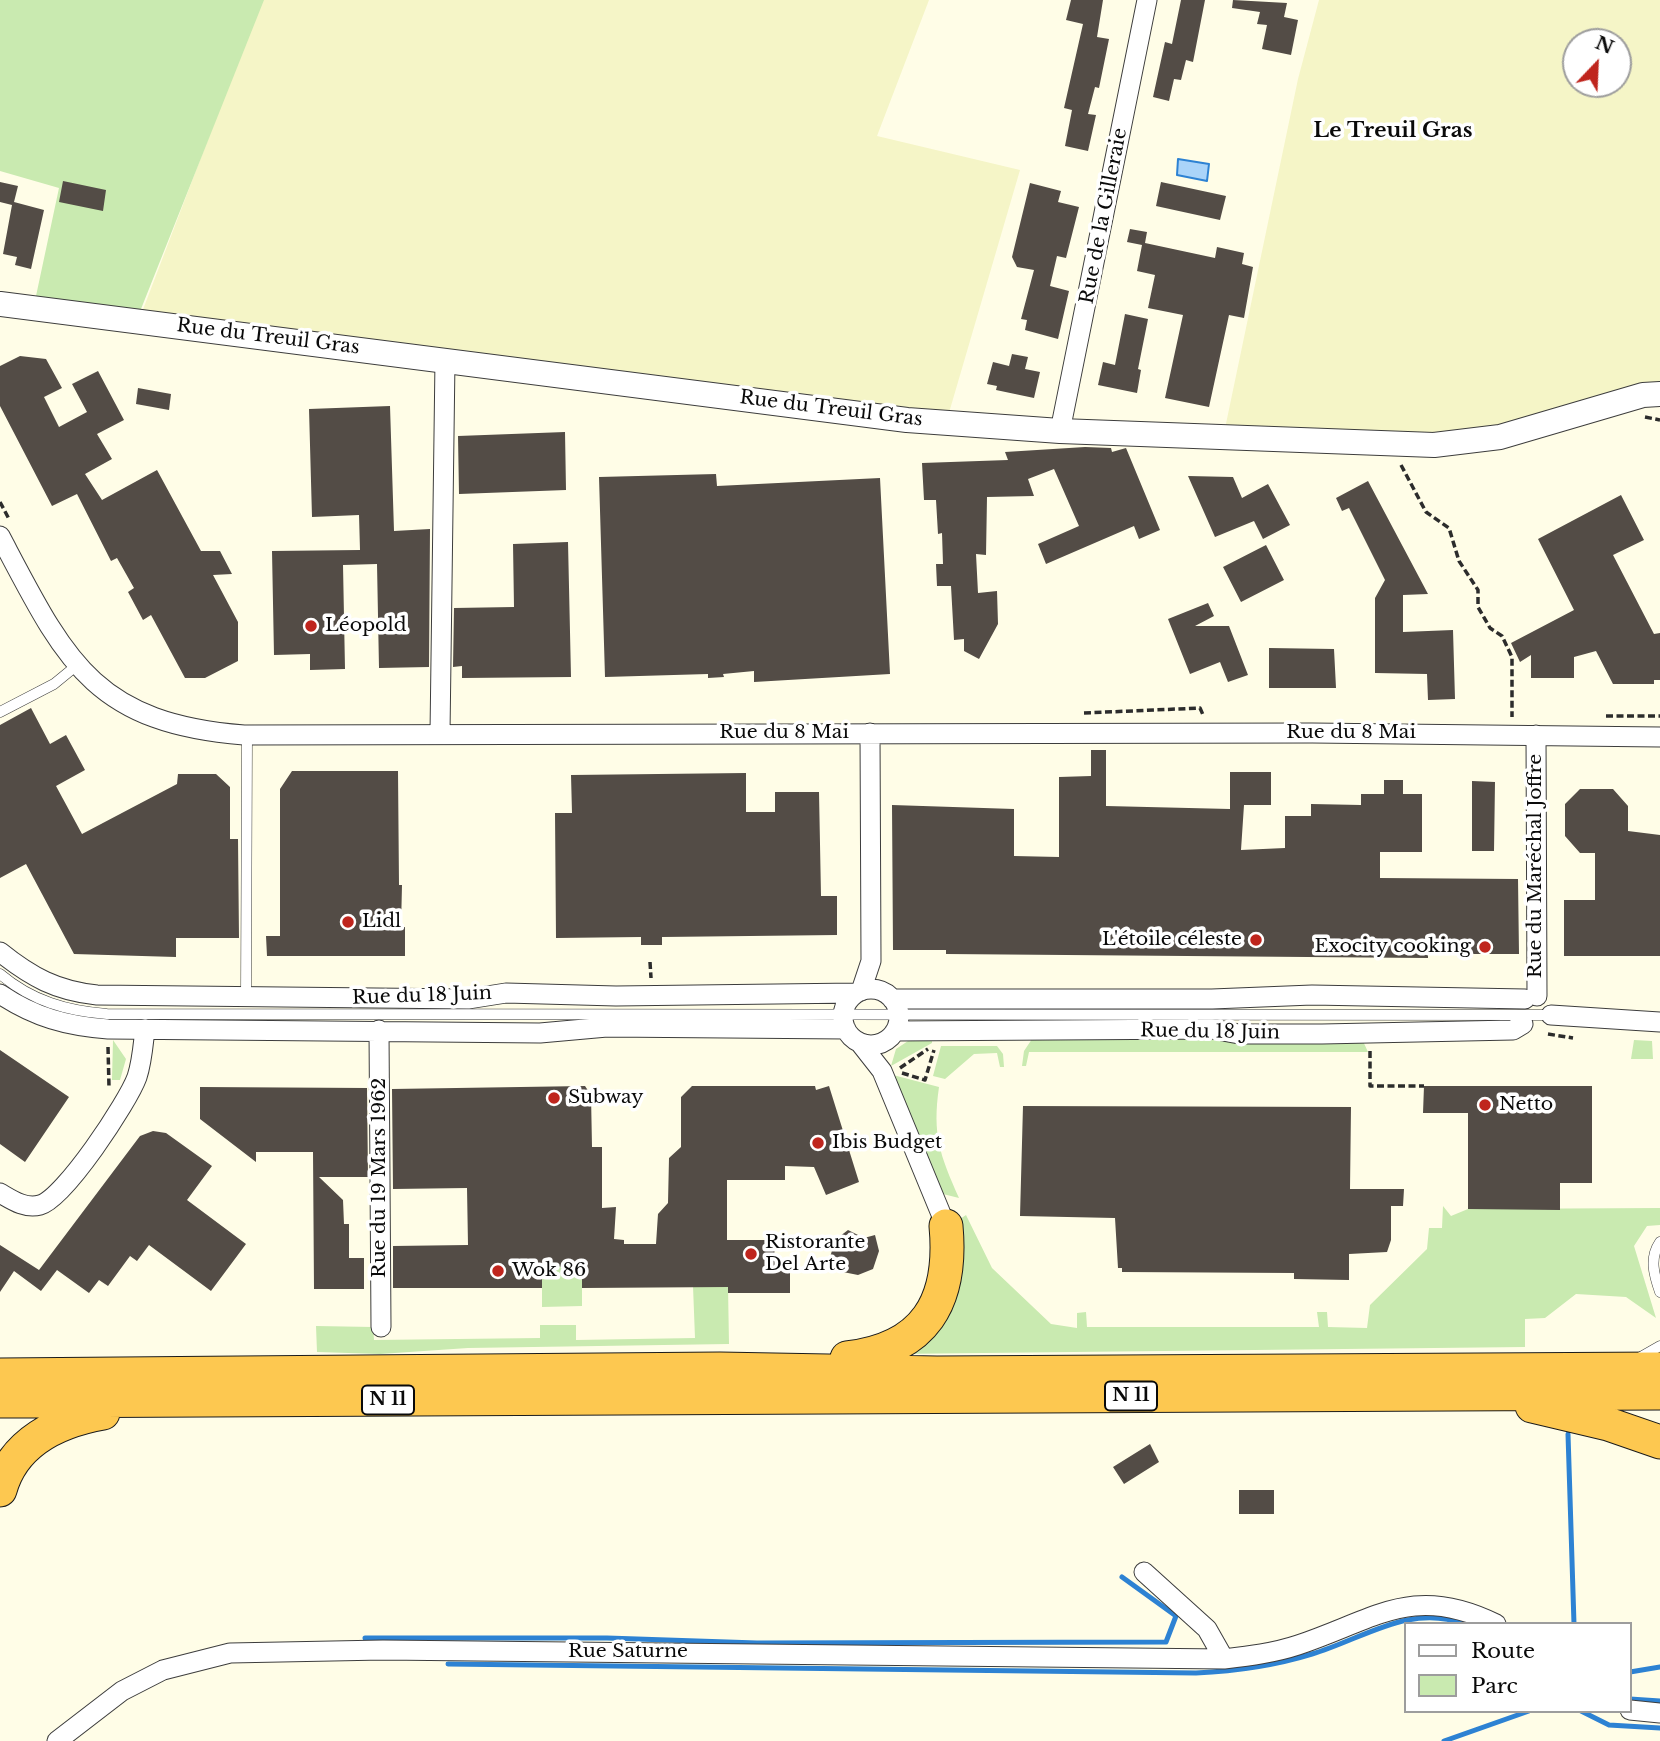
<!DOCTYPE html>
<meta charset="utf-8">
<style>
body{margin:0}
#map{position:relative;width:1660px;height:1741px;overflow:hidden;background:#fffde7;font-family:"Libre Baskerville",serif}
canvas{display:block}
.legend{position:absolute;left:1404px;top:1622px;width:228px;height:91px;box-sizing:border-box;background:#fff;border:2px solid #9d9d9d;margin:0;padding:9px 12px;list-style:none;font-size:21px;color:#0a0a0a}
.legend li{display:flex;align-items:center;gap:14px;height:35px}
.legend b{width:35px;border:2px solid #9d9d9d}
.north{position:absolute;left:1562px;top:28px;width:70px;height:70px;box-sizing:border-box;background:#fff;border:2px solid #9d9d9d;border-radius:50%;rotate:23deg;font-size:19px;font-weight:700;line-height:28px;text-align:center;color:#0a0a0a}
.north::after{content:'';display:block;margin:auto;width:24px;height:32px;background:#bf251d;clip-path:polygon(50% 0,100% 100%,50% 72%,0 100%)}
</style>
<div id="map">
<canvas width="1660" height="1741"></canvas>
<ul class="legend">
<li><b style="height:9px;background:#fff"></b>Route</li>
<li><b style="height:19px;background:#c9eab0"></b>Parc</li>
</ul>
<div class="north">N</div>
</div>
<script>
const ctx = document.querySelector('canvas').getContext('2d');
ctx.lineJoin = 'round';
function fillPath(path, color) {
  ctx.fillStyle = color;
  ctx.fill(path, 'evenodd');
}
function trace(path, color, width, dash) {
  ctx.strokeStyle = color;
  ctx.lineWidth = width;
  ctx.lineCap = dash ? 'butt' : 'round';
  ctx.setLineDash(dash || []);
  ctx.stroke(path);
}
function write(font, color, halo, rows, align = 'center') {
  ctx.font = font + ' "Libre Baskerville",serif';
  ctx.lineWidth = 7;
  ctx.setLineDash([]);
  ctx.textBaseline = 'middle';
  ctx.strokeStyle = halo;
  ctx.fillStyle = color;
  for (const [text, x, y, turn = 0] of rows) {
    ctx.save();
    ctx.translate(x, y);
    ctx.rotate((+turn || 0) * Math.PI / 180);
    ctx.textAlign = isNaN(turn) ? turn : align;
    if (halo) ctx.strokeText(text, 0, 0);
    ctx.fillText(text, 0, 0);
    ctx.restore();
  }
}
fillPath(new Path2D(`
 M261,0H929L877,136L1020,170L946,423L139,320Z
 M1319,0H1660V391L1500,437L1223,438L1298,79ZM1576,42H1618V84H1576Z`), '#f5f5c7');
fillPath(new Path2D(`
 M0,0H264L139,314L36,296L59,188L0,171Z
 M911,1039H932V1043L891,1066L896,1049Z
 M1032,1039H1362L1368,1052H1029L1026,1066H1022L1024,1051Z
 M113,1040L126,1059L120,1080H112Z
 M1634,1040L1652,1041L1653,1059H1631Z
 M941,1046H997L1003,1054L1004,1067H1000L997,1053L974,1054L945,1079L933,1076Z
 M893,1075L939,1087C932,1135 940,1155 959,1198L943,1194Z
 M1443,1206L1451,1216L1468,1209L1660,1208V1225L1647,1226L1634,1246L1656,1318L1626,1297L1576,1294L1545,1318L1525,1319V1347L893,1354L957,1221L966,1215L992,1268L1051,1324L1077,1328V1313L1086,1312L1087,1327H1319L1317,1312H1327L1328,1327L1367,1328L1370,1305L1427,1249L1429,1228H1442Z
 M582,1266V1306L542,1307V1267Z
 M693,1286L728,1287L729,1344L468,1348L380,1354L317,1352L316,1326L373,1327L374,1340L540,1338V1325H576V1340L695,1338Z`), '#c9eab0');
const water = new Path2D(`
 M1178,159L1209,164L1207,181L1177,175Z`);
fillPath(water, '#aad4f9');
trace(water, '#2d82d3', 2);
trace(new Path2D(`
 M1568,1434L1574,1624
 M365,1638H607L757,1643L1166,1642L1176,1616L1122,1577
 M448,1664L1196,1673C1237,1671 1273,1666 1312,1654C1363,1639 1410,1603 1464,1624
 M1630,1672L1660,1667
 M1630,1699L1660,1701
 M1581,1711L1609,1725L1660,1728
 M1444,1741L1529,1711`), '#2d82d3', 5);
fillPath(new Path2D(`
 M1071,0H1103L1097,37L1109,39L1099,88L1095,87L1088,114L1096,115L1088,151L1065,146L1072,110L1064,108L1083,24L1066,20Z
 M1181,0H1205L1193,62L1186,60L1181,80L1174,79L1169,101L1153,97L1165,42L1172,44Z
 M1233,0L1287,3L1284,17L1298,20L1291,55L1262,49L1267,25L1257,24L1260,12L1232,8Z
 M63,181L106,190L103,211L59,202Z
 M0,182L18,186L14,202L44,210L31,269L15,265L17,257L3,254L12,205L0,202Z
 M1161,182L1226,196L1220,220L1156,206Z
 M1030,183L1061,191L1058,202L1079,207L1066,258L1057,256L1050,286L1069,291L1058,339L1025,330L1027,320L1021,319L1034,270L1017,267L1012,257Z
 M1130,229L1147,232L1145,243L1215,258L1217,247L1244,253L1242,264L1253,267L1244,318L1229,315L1209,407L1165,398L1183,315L1148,308L1155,275L1137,271L1142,245L1127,242Z
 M1125,314L1148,319L1138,369L1141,370L1137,393L1098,385L1103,362L1115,365Z
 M1012,354L1028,357L1025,369L1040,372L1034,398L996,390L997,386L987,384L993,362L1009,366Z
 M20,356L46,359L62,388L44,397L59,427L87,412L72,384L98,371L124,420L97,434L112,459L85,474L102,500L157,470L201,551H220L232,574L213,575L238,622V661L205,678H185L151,615L143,620L128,592L134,588L117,558L111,561L77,494L52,506L0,406V366Z
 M138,388L171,394L169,410L136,404Z
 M390,406L394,531L430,529L429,667L379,668L377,564L343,565L345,669L310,670V654L274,655L272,551L360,550L359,515L312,517L309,409Z
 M565,432L566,490L459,494L458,436Z
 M1085,447L1111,448L1112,452L1126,448L1160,530L1139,539L1134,526L1046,564L1038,544L1079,526L1054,469L1028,479L1034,496L987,497L986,555L976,554L978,593L997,591L998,624L979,659L964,651V639L954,640L951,586H937L936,564H943L942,533L938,534L936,500H924L922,463L1008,460L1005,452Z
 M716,474L717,486L880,478L890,674L754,682V671L723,674L724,677L708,678V674L605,677L599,477Z
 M1188,476L1233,477L1242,498L1268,484L1290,525L1263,539L1254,521L1215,537Z
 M1368,481L1428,594L1403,595V632L1453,630L1455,699L1428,700L1427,674L1375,673V598L1385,580L1349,508L1342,511L1336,498Z
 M1621,495L1644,540L1613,555L1654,634L1660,633V680H1654V684H1613L1596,651L1574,657V678H1531V655L1520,662L1511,643L1574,610L1538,539Z
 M568,542L571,677L462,678V666L453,667L454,608L514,607L513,544Z
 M1266,545L1284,580L1241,602L1223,567Z
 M1208,603L1214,616L1195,626H1229L1248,675L1228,682L1220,662L1190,674L1168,619Z
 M1269,648L1334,649L1336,688H1269Z
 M31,708L50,744L66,735L85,770L56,786L82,834L177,784L178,774H216L230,787V839H238L239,938H176V957L74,954L26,864L0,878V725Z
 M1091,750H1106V806L1230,809V772H1271V805H1244L1241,850L1285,848V816H1311V804L1361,805V794H1384V780H1403V794H1422V852H1380V878L1518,879L1519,954H1428V958L946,954V950H893L892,805L1014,809V856L1059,857V777L1091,776Z
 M292,771H398L399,885H402L401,927H405V956H267L266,936H280V789Z
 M746,773V812H775V792H819L821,896H837V935L662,937V945H641V937L556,938L555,813H572L571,775Z
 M1472,781L1495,782L1494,851H1472Z
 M1580,789H1613L1628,806V831L1660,835V956H1564V900H1595V853H1580L1565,836V804Z
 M0,1050L69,1097L25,1162L0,1144Z
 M585,1086L591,1095L592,1147H602V1208L616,1207L614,1239L624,1240V1244H656L658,1214L668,1203L669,1158L681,1147V1097L692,1086H815L816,1090L829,1086L859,1182L826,1195L814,1167L785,1166V1180H727V1240H774L775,1269H790V1293H728V1287L582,1288V1266L542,1267V1288H393V1246L468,1245L467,1188L393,1189L392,1089Z
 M1424,1086H1592V1183H1560V1210L1468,1209V1113H1423Z
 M200,1087L367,1088L368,1177H319L343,1200L344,1224H349V1258H364V1289H314L313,1152H256V1162L200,1119Z
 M1023,1106L1351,1107L1350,1189H1404L1403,1206H1391V1240L1387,1252L1349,1254V1280L1294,1279V1273L1122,1272V1268H1118L1115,1218L1020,1216Z
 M153,1131L166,1133L212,1166L187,1200L246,1244L211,1291L149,1245L137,1261L130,1256L108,1286L99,1280L89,1293L57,1270L41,1291L14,1271L0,1292V1245L39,1270L140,1136Z
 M848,1230L864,1238L875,1235L879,1251L873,1269L858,1275L838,1271L829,1261L835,1240Z
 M1150,1444L1159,1462L1124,1484L1113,1467Z
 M1239,1490H1274V1514H1239Z`), '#534c46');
const service = new Path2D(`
 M0,712L54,684L76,666
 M0,974C32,1001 67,1011 107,1014L1551,1015
 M246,1000L247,735
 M1660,1242C1649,1258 1654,1275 1660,1292
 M1639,1358L1660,1346`);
const minor = new Path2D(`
 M1060,431L1147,0
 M0,536C65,659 92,723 244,735L1312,733L1660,737
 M440,733L445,360
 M1536,735L1537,996
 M0,952C31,977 57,991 97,995L468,999L506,993L616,996L856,993
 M843 1017a28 28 0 1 1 56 0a28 28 0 1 1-56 0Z
 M861,991L871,961L870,733
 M0,994C34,1017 67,1026 108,1029L540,1033L607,1027L846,1029
 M892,999H1212L1312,995L1525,999
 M1551,1015L1660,1022
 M379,1030L381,1327
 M895,1031L1212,1029L1239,1034H1322L1513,1030L1523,1024
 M860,1043L882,1071L946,1226
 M0,1193C12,1200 25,1209 40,1205C64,1199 128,1102 137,1077C142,1062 143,1046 145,1029
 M1144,1572L1207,1629L1224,1659
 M1630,1710L1660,1713
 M57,1741L122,1691L163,1670L230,1653L383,1650L1224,1659C1249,1656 1274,1653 1298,1645C1376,1619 1413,1583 1496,1624`);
const tertiary = new Path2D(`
 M0,304L907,420L1060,431L1434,445L1500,437L1643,395L1660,394`);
const trunk = new Path2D(`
 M847,1358C925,1349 953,1302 946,1226
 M0,1375L720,1369L937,1373L1660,1369
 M0,1401L1660,1393
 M1532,1406L1608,1424L1660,1442
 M0,1490C13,1442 58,1421 103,1413`);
trace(service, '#3d3d3d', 11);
trace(minor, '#3d3d3d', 21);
trace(tertiary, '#3d3d3d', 26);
trace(trunk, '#1b1b1b', 35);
trace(new Path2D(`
 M1645,417L1660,420
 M1401,465L1426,512L1449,528L1459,561L1478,590V607L1490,628L1502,636L1512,657V717
 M0,502L9,519
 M1084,713L1200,708L1204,717
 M1606,716H1660
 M650,962L651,978
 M1548,1034L1573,1038
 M108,1047L109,1087
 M1370,1051V1086H1424
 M900,1068L928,1049
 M902,1073L925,1080L934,1050`), '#2c2c2c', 3.5, [7, 3.5]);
trace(service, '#fff', 10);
trace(minor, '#fff', 19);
trace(tertiary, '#fff', 24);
trace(trunk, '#fdc850', 33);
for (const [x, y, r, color] of [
 [311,626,7,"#bf251d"],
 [348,922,7,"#bf251d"],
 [1256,940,7,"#bf251d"],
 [1485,947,7,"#bf251d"],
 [554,1098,7,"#bf251d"],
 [1485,1105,7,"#bf251d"],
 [818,1143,7,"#bf251d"],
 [751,1254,7,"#bf251d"],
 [498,1271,7,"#bf251d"]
]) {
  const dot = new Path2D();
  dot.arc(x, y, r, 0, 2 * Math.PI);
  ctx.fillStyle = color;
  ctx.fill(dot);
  trace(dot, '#fff', 2.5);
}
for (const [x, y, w] of [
 [1131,1396,52],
 [388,1400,52]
]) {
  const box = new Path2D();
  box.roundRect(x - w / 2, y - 14.5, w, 29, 5);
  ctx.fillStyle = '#fff';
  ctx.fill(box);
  trace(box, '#0a0a0a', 2);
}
write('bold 18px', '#0a0a0a', null, [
 ["N 11",1131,1396],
 ["N 11",388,1400]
]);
write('19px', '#0a0a0a', '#fff', [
 ["Rue de la Gilleraie",1104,216,-79],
 ["Rue du Treuil Gras",268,337,7],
 ["Rue du Treuil Gras",831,409,7],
 ["Rue du 8 Mai",784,733],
 ["Rue du 8 Mai",1351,733],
 ["Rue du Maréchal Joffre",1536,866,-90],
 ["Rue du 18 Juin",422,996,-2],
 ["Rue du 18 Juin",1210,1032,1],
 ["Rue du 19 Mars 1962",380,1178,-90],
 ["Rue Saturne",628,1652]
]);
write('19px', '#0a0a0a', '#fff', [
 ["Léopold",325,626],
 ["Lidl",362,922],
 ["L'étoile céleste",1242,940,"right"],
 ["Exocity cooking",1471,947,"right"],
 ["Subway",568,1098],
 ["Netto",1499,1105],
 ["Ibis Budget",832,1143],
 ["Ristorante",765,1243],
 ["Del Arte",765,1265],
 ["Wok 86",512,1271]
], 'left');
write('bold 21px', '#0a0a0a', '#fff', [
 ["Le Treuil Gras",1393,131]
]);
</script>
